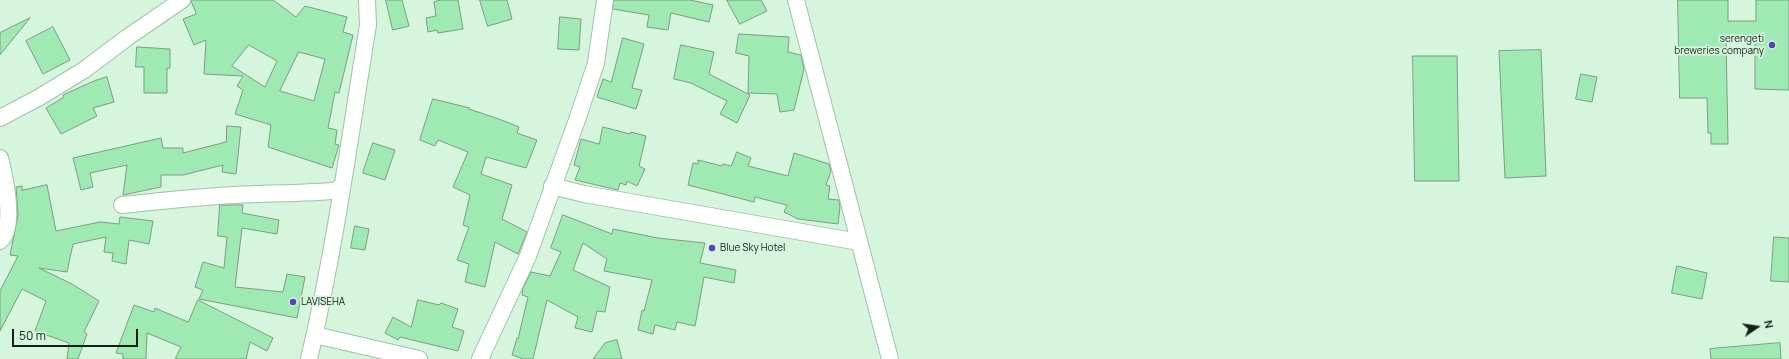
<!DOCTYPE html>
<style>
body{margin:0}
#map{position:relative;width:1789px;height:359px;overflow:hidden;background:#d6f5dd;font-family:Manrope,sans-serif}
canvas{display:block}
.north{position:absolute;left:1737px;top:307px;width:40px;height:40px;-webkit-text-stroke:3px #d6f5dd;paint-order:stroke;rotate:77deg;font-size:11px;font-weight:700;line-height:16px;text-align:center;color:#142017}
.north::after{content:'';display:block;margin:auto;width:14px;height:18px;background:#142017;clip-path:polygon(50% 0,100% 100%,50% 72%,0 100%)}
.scale{position:absolute;left:12px;top:329px;width:126px;height:18px;box-sizing:border-box;border:2px solid #142017;border-top:0;padding-left:5px;font-size:12px;line-height:14px;white-space:nowrap;color:#142017;-webkit-text-stroke:3px #d6f5dd;paint-order:stroke}
</style>
<div id="map">
<canvas width="1789" height="359"></canvas>
<div class="north">N</div>
<div class="scale">50 m</div>
</div>
<script>
const ctx = document.querySelector('canvas').getContext('2d');
ctx.lineJoin = 'round';
function fillPath(path, color) {
  ctx.fillStyle = color;
  ctx.fill(path, 'evenodd');
}
function trace(path, color, width, dash) {
  ctx.strokeStyle = color;
  ctx.lineWidth = width;
  ctx.lineCap = dash ? 'butt' : 'round';
  ctx.setLineDash(dash || []);
  ctx.stroke(path);
}
function write(font, color, halo, rows, align = 'center') {
  ctx.font = font + ' Manrope,sans-serif';
  ctx.lineWidth = 3.5;
  ctx.setLineDash([]);
  ctx.textBaseline = 'middle';
  ctx.strokeStyle = halo;
  ctx.fillStyle = color;
  for (const [text, x, y, turn = 0] of rows) {
    ctx.save();
    ctx.translate(x, y);
    ctx.rotate((+turn || 0) * Math.PI / 180);
    ctx.textAlign = isNaN(turn) ? turn : align;
    if (halo) ctx.strokeText(text, 0, 0);
    ctx.fillText(text, 0, 0);
    ctx.restore();
  }
}
const building = new Path2D(`
 M191,0H273L296,17L305,6L347,17L343,32L353,35L339,93L335,92L328,128L337,130L335,144L339,145L332,168L268,147L271,125L235,114L243,90L237,86L243,76L204,74L206,40L194,45L183,19L196,14ZM249,45L277,61L265,87L232,66ZM299,52L325,59L314,101L280,91Z
 M386,0H402L409,26L393,30Z
 M441,0H458L463,29L438,33L437,30L428,32L426,18L436,16L434,2Z
 M480,0H507L512,19L488,26Z
 M614,0H690L713,5L709,22L671,13L668,30L647,27L649,15L613,9Z
 M727,0H761L767,11L740,24Z
 M1678,0H1728V21H1756V0H1789V90L1755,89V35L1726,36L1728,144H1711V133H1708L1707,98H1680Z
 M560,17L581,19L579,50L558,49Z
 M30,18L0,55V33Z
 M53,27L70,60L43,74L26,41Z
 M739,34L789,37L788,52L801,55L804,69L794,110L780,112L777,94L748,93L749,56L736,53Z
 M623,38L644,44L632,88L642,90L636,109L597,97L603,79L611,82Z
 M681,45L714,52L709,74L750,95L737,123L720,114L727,101L691,83L674,79Z
 M137,47L170,49V68H167V93H144V67H136Z
 M1541,50L1546,176L1505,178L1499,51Z
 M1413,56H1457L1459,181H1415Z
 M1581,74L1597,77L1592,102L1576,99Z
 M107,77L114,102L93,108L97,116L61,134L46,108L64,97L63,95L94,81Z
 M433,99L470,108L469,109L499,119L519,127L517,133L537,140L526,168L486,157L481,174L512,185L502,219L527,232L518,254L495,242L485,287L465,282L469,264L457,260L469,227L463,225L470,195L453,187L468,152L438,140L435,146L420,140Z
 M227,126L241,127L236,174L222,172L223,165L183,175H161V187L123,195L127,165L90,173L93,187L81,190L73,158L161,138L163,148H183V153L226,142Z
 M603,127L630,134L631,132L646,136L639,166L645,169L637,186L627,181L626,185L620,183L618,190L575,180L580,167L574,165L581,139L599,144Z
 M373,143L395,150L385,180L363,173Z
 M737,152L751,158L748,166L788,176L794,153L829,164L831,171L826,185L830,186L828,199L839,200L840,207L838,224L798,219L784,212L787,205L755,197L754,202L688,185L693,163L698,164V160L722,166L723,164L731,166Z
 M47,185L56,231L100,222L119,224L120,217L153,221L149,244L129,240L126,264L112,261L113,253L104,252L106,237L73,244L67,272L39,268L72,284L99,301L84,332L87,334L78,359H67L69,343L35,331L46,301L22,289L0,331V291L18,256L10,255L18,215L16,187L22,186V190Z
 M220,205H243L242,213L279,220L277,234L242,228L235,287L283,292L287,274L305,277L297,318L199,299L203,290L195,287L203,262L224,268L227,237L218,236Z
 M563,215L612,234L613,229L658,238L705,243L700,263L736,270L734,283L704,277L695,326L677,322L675,330L655,325L653,334L638,330L642,310L644,311L652,280L604,271L607,259L583,243L573,270L610,287L605,312L597,311L592,332L575,328L578,317L547,300L533,359H524L512,355L517,338L518,339L528,297L522,295L523,288L531,272L550,276L561,252L551,248Z
 M355,226L369,229L365,250L351,248Z
 M1774,237L1789,238V282L1771,281Z
 M1677,266L1707,273L1702,299L1672,293Z
 M198,300L273,338L267,351L250,342L246,359H175L181,347L147,333L146,359H123V354L116,353L134,305L154,312L155,308L188,322Z
 M418,300L439,305L441,303L458,309L452,327L464,331L458,351L400,337L398,340L385,333L393,317L411,327Z
 M617,340L622,359H593L605,343Z
 M1780,343L1781,359H1711L1710,349Z`);
fillPath(building, '#9eeab2');
trace(building, '#7e9b84', 1);
const minor = new Path2D(`
 M796,0L890,359
 M0,118L38,98L84,70L128,37L182,0
 M0,158C5,178 16,227 0,241
 M552,186L584,194L859,242
 M122,205C160,201 197,197 235,195C270,193 306,194 341,190
 M315,335L419,359
 M309,359C335,249 350,136 368,25L367,0
 M480,359L528,256L577,120L596,63L605,0`);
trace(minor, '#a2c1a9', 18);
trace(minor, '#fff', 16);
for (const [x, y, r, color] of [
 [1772,45,4,"#5744bb"],
 [712,248,4,"#5744bb"],
 [293,302,4,"#5744bb"]
]) {
  const dot = new Path2D();
  dot.arc(x, y, r, 0, 2 * Math.PI);
  ctx.fillStyle = color;
  ctx.fill(dot);
  trace(dot, '#d6f5dd', 1.5);
}
write('10px', '#142017', '#d6f5dd', [
 ["serengeti",1764,39,"right"],
 ["breweries company",1764,51,"right"],
 ["Blue Sky Hotel",720,248],
 ["LAVISEHA",301,302]
], 'left');
</script>
